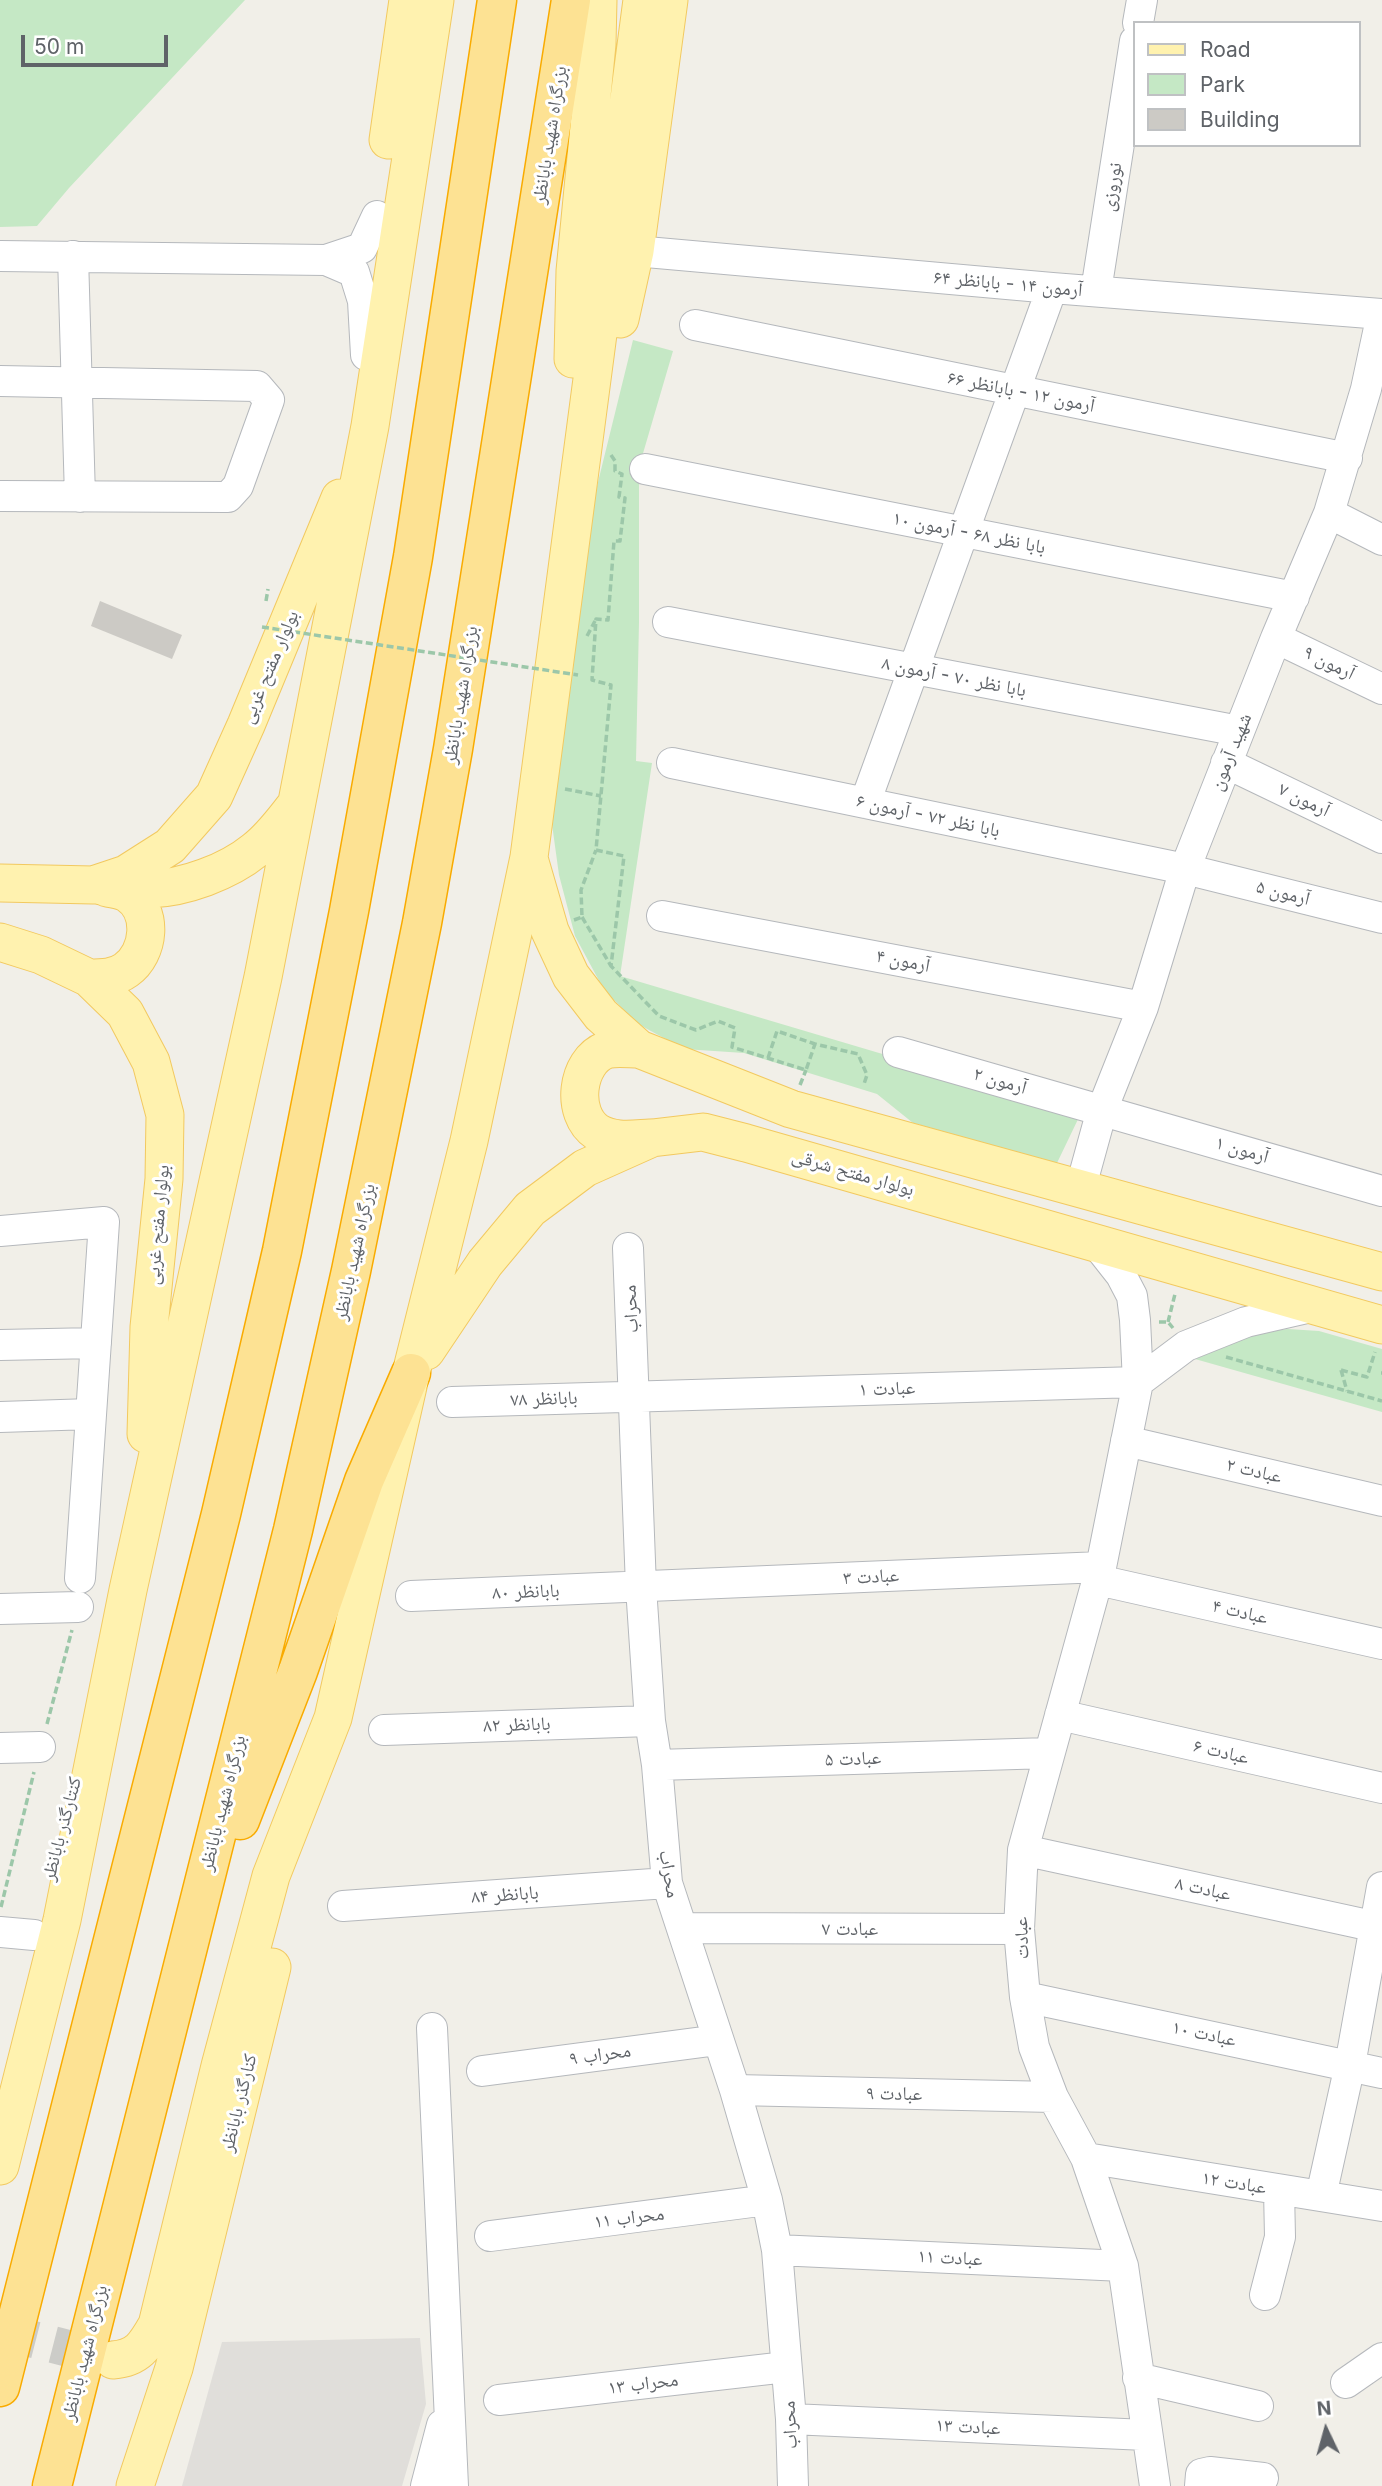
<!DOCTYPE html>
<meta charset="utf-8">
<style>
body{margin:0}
#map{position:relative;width:1382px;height:2486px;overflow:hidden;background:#f1efe8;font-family:Inter,sans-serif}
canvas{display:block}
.legend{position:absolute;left:1133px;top:21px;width:228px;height:126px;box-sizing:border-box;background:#fff;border:2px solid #bfc1c3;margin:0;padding:9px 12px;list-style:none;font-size:21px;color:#5f6368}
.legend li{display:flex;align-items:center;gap:14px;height:35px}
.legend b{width:35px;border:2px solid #bfc1c3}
.north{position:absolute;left:1291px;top:2395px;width:70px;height:70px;-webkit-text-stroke:5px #fff;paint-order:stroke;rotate:355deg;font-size:19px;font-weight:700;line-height:28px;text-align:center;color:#5f6368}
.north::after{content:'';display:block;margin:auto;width:24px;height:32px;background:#5f6368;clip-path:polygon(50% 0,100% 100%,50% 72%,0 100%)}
.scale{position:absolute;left:21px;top:35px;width:147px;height:32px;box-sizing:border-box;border:4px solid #5f6368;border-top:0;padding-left:9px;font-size:21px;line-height:24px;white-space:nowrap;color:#5f6368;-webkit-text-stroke:5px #fff;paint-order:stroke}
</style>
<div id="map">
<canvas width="1382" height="2486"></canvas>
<ul class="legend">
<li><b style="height:9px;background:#fff2af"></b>Road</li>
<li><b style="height:19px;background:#c5e8c5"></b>Park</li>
<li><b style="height:19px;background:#cccac5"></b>Building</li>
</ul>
<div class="north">N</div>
<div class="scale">50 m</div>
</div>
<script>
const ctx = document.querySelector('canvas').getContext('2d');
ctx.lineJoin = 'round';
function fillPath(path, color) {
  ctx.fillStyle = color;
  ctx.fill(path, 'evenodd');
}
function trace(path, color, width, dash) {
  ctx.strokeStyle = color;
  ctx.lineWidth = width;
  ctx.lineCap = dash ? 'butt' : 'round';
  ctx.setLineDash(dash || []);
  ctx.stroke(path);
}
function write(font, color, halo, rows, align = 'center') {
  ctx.font = font + ' Inter,"Noto Naskh Arabic",sans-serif';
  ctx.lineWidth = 6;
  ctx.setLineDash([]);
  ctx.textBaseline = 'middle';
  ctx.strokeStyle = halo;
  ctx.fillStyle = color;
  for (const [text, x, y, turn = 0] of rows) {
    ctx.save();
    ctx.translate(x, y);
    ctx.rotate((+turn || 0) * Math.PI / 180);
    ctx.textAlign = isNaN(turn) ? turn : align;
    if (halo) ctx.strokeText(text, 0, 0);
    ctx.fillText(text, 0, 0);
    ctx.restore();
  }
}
fillPath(new Path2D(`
 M420,2338L426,2404L402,2486H182L222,2342Z`), '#e0deda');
fillPath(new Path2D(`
 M0,0H245L69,188L37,226L0,227Z
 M633,340L673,351L639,467V622L636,761L652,763L620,976L1081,1113L1057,1163L913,1123L877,1094L744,1053L684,1049L638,1024L604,990L575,936L559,875L551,817L581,551Z
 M1288,1329L1319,1331L1382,1349V1412L1195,1359L1245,1333Z`), '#c5e8c5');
fillPath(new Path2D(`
 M100,601L182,635L172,659L91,626Z`), '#cccac5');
trace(new Path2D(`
 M0,2331L113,2360`), '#ccccc8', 37, [37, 18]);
const minor = new Path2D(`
 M1138,23L1142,0
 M635,251L1052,288L1382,314
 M0,256L326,260L362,248L377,216
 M73,256L80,497
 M326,260L354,272L363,301L366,355
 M1096,291L1135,41
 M695,325L1347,458
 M0,381L257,386L269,400L238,486L228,497L0,496
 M645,469L1294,597
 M1329,513L1382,540
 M668,622L1239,731
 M1276,638L1382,689
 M672,763L1185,869L1382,918
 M1226,763L1382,838
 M865,803L1052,288
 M662,916L1143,1007
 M898,1052L1382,1191
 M1080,1190L1102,1110L1143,1007L1185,869L1276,638L1329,513L1366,389L1382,314
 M0,1231L104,1222L80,1578
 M1095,1242L1121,1275L1132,1296L1135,1320L1138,1382L1101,1567L1023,1850L1019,1929L1025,1997L1034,2047L1053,2097L1086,2158L1123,2266L1155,2486
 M628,1248L641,1587L650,1721L657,1765L667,1883L735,2090L767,2200L777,2250L791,2419L793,2486
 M0,1345L96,1343
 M1138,1382L1186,1346L1246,1322L1316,1306
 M452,1402L1138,1382
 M0,1417L91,1414
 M1126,1441L1382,1501
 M1098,1580L1382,1644
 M411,1596L1101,1567
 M0,1609L78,1607
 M1060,1715L1382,1788
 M384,1730L650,1721
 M0,1748L40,1747
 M657,1765L1049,1753
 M1023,1850L1382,1928
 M343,1906L667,1883
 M682,1928L1019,1929
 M0,1932L34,1935
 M1025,1997L1382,2073
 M432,2028L453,2486
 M482,2071L718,2040
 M735,2090L1053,2097
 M1086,2158L1382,2206
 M1321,2196L1350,2065L1382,1887
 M490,2236L767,2200
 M777,2250L1123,2266
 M1265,2295L1280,2237L1279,2190
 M1138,2378L1258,2406
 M1346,2383L1382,2358
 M499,2400L786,2367
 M791,2419L1146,2435
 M426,2486L442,2425
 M1200,2486L1201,2474L1210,2472L1263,2478`);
const major = new Path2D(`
 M388,140L408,0
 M620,319L635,251L669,0
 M573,359L575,271L597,44L598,0
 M530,862L550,931L571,976L601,1015L639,1049L791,1109L1382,1272
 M0,883L93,885L126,874L170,846L214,796L246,725L340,498
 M101,886C117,887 134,890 150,889C184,888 228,872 255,850C271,838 283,821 295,806
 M0,942L41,955L89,978L125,1013L151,1062L165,1115L164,1179L149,1327L146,1434
 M89,978C102,978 115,978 126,970C150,953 154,911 128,894C122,890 114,889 107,888
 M639,1049C629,1049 615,1047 606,1050C576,1061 570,1114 597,1132C614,1142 631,1139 650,1138
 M426,1351L485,1263L530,1209L585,1168L652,1138L703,1132L746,1143L1382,1325
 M0,2166L62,1920L128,1590L263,977L370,426L435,0
 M113,2360C138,2358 145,2346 157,2325L220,2066L271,1876L333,1718L411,1373L469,1141L529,857L642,0
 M135,2486L174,2368L272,1967`);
const highway = new Path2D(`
 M240,1820L298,1671L364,1481L411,1373
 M0,2387L221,1514L282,1251L349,911L413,557L497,0
 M52,2486L293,1530L351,1271L422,923L453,749L571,0`);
trace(minor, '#b5b8bc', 32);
trace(major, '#f2c960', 39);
trace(highway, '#f9ab00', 41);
trace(new Path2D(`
 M611,455L615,461V471L622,474L619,497L625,498L620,541H614L608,620L596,619L592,680L611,685L596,850L624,856L611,966L659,1016L696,1030L718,1021L735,1028L732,1047L806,1070L815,1044L858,1054L867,1075L864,1084
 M266,601L268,589
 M587,636L595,621
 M565,789L601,796
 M582,917L611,966
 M574,920L582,917L581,890L596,850
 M768,1058L777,1031L815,1044
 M800,1085L806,1070
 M1159,1322H1168L1173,1328
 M1168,1322L1175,1294
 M1226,1357L1382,1401
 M1341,1370L1367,1377L1375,1352
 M1341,1370L1347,1391
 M1381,1373H1382
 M47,1724L72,1630
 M1,1907L34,1772`), '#9cc7a9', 3.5, [7, 3.5]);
trace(minor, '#fff', 30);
trace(major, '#fff2af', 37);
trace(highway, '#fde293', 38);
trace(new Path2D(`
 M262,627L578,675`), '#9cc7a9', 3.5, [7, 3.5]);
write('19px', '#5f6368', '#fff', [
 ["بزرگراه شهید بابانظر",550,135,-81],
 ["نوروزی",1112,187,-81],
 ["آرمون ۱۴ - بابانظر ۶۴",1008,284,5],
 ["آرمون ۱۲ - بابانظر ۶۶",1021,392,11],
 ["بابا نظر ۶۸ - آرمون ۱۰",969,533,11],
 ["آرمون ۹",1329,663,26],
 ["بولوار مفتح غربی",270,667,-67],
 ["بابا نظر ۷۰ - آرمون ۸",954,677,11],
 ["بزرگراه شهید بابانظر",461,695,-81],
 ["شهید آرمون",1231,752,-68],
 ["آرمون ۷",1304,800,26],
 ["بابا نظر ۷۲ - آرمون ۶",928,816,12],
 ["آرمون ۵",1283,893,14],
 ["آرمون ۴",903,961,11],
 ["آرمون ۲",1000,1081,16],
 ["آرمون ۱",1242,1150,16],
 ["بولوار مفتح شرقی",853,1173,16],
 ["بولوار مفتح غربی",158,1225,-85],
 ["بزرگراه شهید بابانظر",355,1252,-78],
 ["محراب",631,1309,-93],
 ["عبادت ۱",887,1389,-2],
 ["بابانظر ۷۸",544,1399,-2],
 ["عبادت ۲",1254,1471,13],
 ["عبادت ۳",871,1577,-3],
 ["بابانظر ۸۰",526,1592,-2],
 ["عبادت ۴",1240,1612,13],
 ["بابانظر ۸۲",517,1725,-2],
 ["عبادت ۶",1221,1752,13],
 ["عبادت ۵",853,1759,-2],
 ["بزرگراه شهید بابانظر",223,1803,-76],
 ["کنتارگذر بابانظر",62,1829,-75],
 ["محراب",669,1874,80],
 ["عبادت ۸",1203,1889,12],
 ["بابانظر ۸۴",505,1895,-4],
 ["عبادت ۷",850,1929],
 ["عبادت",1022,1938,-92],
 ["عبادت ۱۰",1204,2034,12],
 ["محراب ۹",600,2055,-8],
 ["عبادت ۹",894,2094,1],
 ["کنارگذر بابانظر",239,2103,-76],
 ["عبادت ۱۲",1234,2183,9],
 ["محراب ۱۱",629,2218,-7],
 ["عبادت ۱۱",950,2258,3],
 ["بزرگراه شهید بابانظر",85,2353,-76],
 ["محراب ۱۳",643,2384,-7],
 ["محراب",790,2425,-93],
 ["عبادت ۱۳",968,2427,3]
]);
</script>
